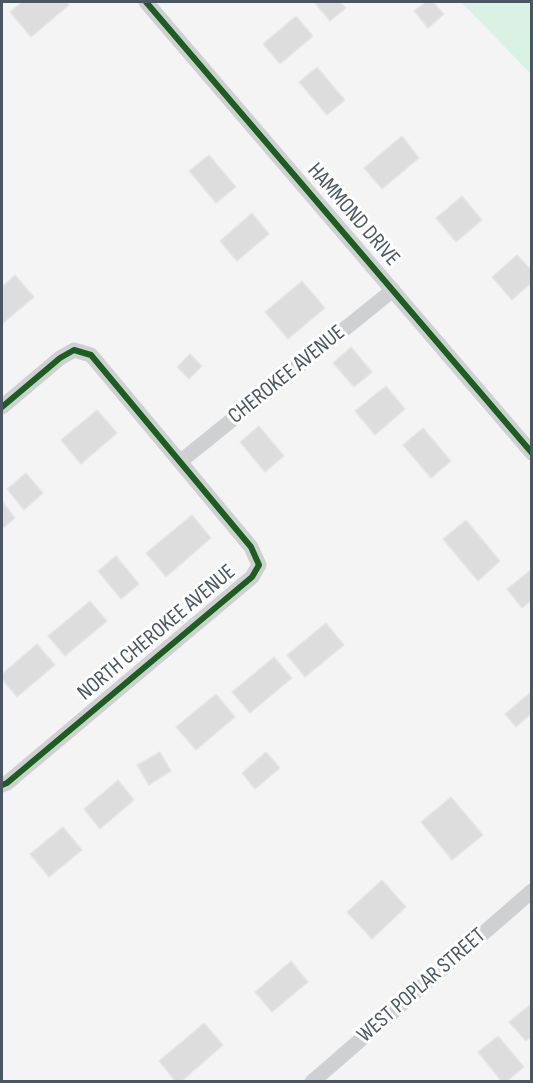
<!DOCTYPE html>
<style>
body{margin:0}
#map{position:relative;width:533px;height:1083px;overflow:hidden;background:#f4f4f4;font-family:"Sofia Sans Condensed",sans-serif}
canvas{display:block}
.frame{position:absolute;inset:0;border:3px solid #4a5661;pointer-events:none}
</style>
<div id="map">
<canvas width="533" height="1083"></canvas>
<div class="frame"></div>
</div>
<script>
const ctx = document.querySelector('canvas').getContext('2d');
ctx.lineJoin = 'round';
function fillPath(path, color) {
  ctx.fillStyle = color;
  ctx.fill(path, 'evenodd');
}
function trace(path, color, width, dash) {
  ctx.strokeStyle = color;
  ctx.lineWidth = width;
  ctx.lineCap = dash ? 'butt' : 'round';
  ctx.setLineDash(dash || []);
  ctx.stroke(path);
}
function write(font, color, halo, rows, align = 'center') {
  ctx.font = font + ' "Sofia Sans Condensed",sans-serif';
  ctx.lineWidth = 6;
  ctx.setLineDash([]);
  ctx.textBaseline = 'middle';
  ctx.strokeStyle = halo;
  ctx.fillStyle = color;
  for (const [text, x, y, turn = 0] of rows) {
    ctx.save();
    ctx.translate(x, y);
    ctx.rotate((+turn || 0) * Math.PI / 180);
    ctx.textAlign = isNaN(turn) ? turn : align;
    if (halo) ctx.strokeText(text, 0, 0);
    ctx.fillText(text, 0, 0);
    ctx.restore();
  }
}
fillPath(new Path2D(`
 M461,2H531V74Z`), '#d9f2e3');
const building = new Path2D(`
 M22,2H66L69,5L31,37L10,12Z
 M314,2H340L346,8L330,21Z
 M426,2H433L444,14L428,28L414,11Z
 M296,16L313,36L280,64L263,44Z
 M317,67L345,100L327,115L299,82Z
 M402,136L419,158L382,189L364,168Z
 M209,155L236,187L216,203L189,171Z
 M462,196L482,220L456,242L436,218Z
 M252,213L269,234L237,261L220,241Z
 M517,255L532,271V282L512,300L492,277Z
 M15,275L34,297L2,324V287Z
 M302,281L325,308L288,339L265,312Z
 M351,347L372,372L354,387L333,363Z
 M190,354L202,366L189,379L177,367Z
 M386,386L405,409L375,435L355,411Z
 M97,410L117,433L81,464L61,440Z
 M259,426L284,456L265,472L240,442Z
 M423,428L451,461L431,478L403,445Z
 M26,473L43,493L24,510L7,489Z
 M2,501L15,518L2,529Z
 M192,515L211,538L166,577L146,553Z
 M466,520L500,561L478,581L443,539Z
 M116,556L139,584L121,599L98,571Z
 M532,569V600L522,608L507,589Z
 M90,601L107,621L65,656L48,636Z
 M326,623L344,645L305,677L287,655Z
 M37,644L55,665L17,697L2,679V674Z
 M274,657L292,678L250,713L232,692Z
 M532,691V713L516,727L505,714Z
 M216,694L235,717L196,750L176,727Z
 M160,752L171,771L149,785L137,765Z
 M266,752L280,768L255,789L242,773Z
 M118,780L134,800L100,829L84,809Z
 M451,797L483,835L452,860L421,822Z
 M63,827L82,850L49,877L30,854Z
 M382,880L406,907L372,939L347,912Z
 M291,961L308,982L272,1012L255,992Z
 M532,1003V1036L526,1041L509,1022Z
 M204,1023L223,1045L181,1082H176L159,1061Z
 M498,1036L524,1067L506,1082H502L478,1052Z`);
fillPath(building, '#ddddde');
trace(building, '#e5e6e7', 1.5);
trace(new Path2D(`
 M146,2L532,453
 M2,407L60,358L74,350L91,355L251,547L259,565L252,577L7,783L2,785
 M181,461L393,290
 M312,1082L532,891`), '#ced0d2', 15);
trace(new Path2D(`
 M146,2L532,453
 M2,407L60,358L74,350L91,355L251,547L259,565L252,577L7,783L2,785`), '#1b5e20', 6);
write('22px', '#4a5661', '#fff', [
 ["HAMMOND DRIVE",353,215,49],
 ["CHEROKEE AVENUE",287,375,-39],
 ["NORTH CHEROKEE AVENUE",157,633,-40],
 ["WEST POPLAR STREET",422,986,-41]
]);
</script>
